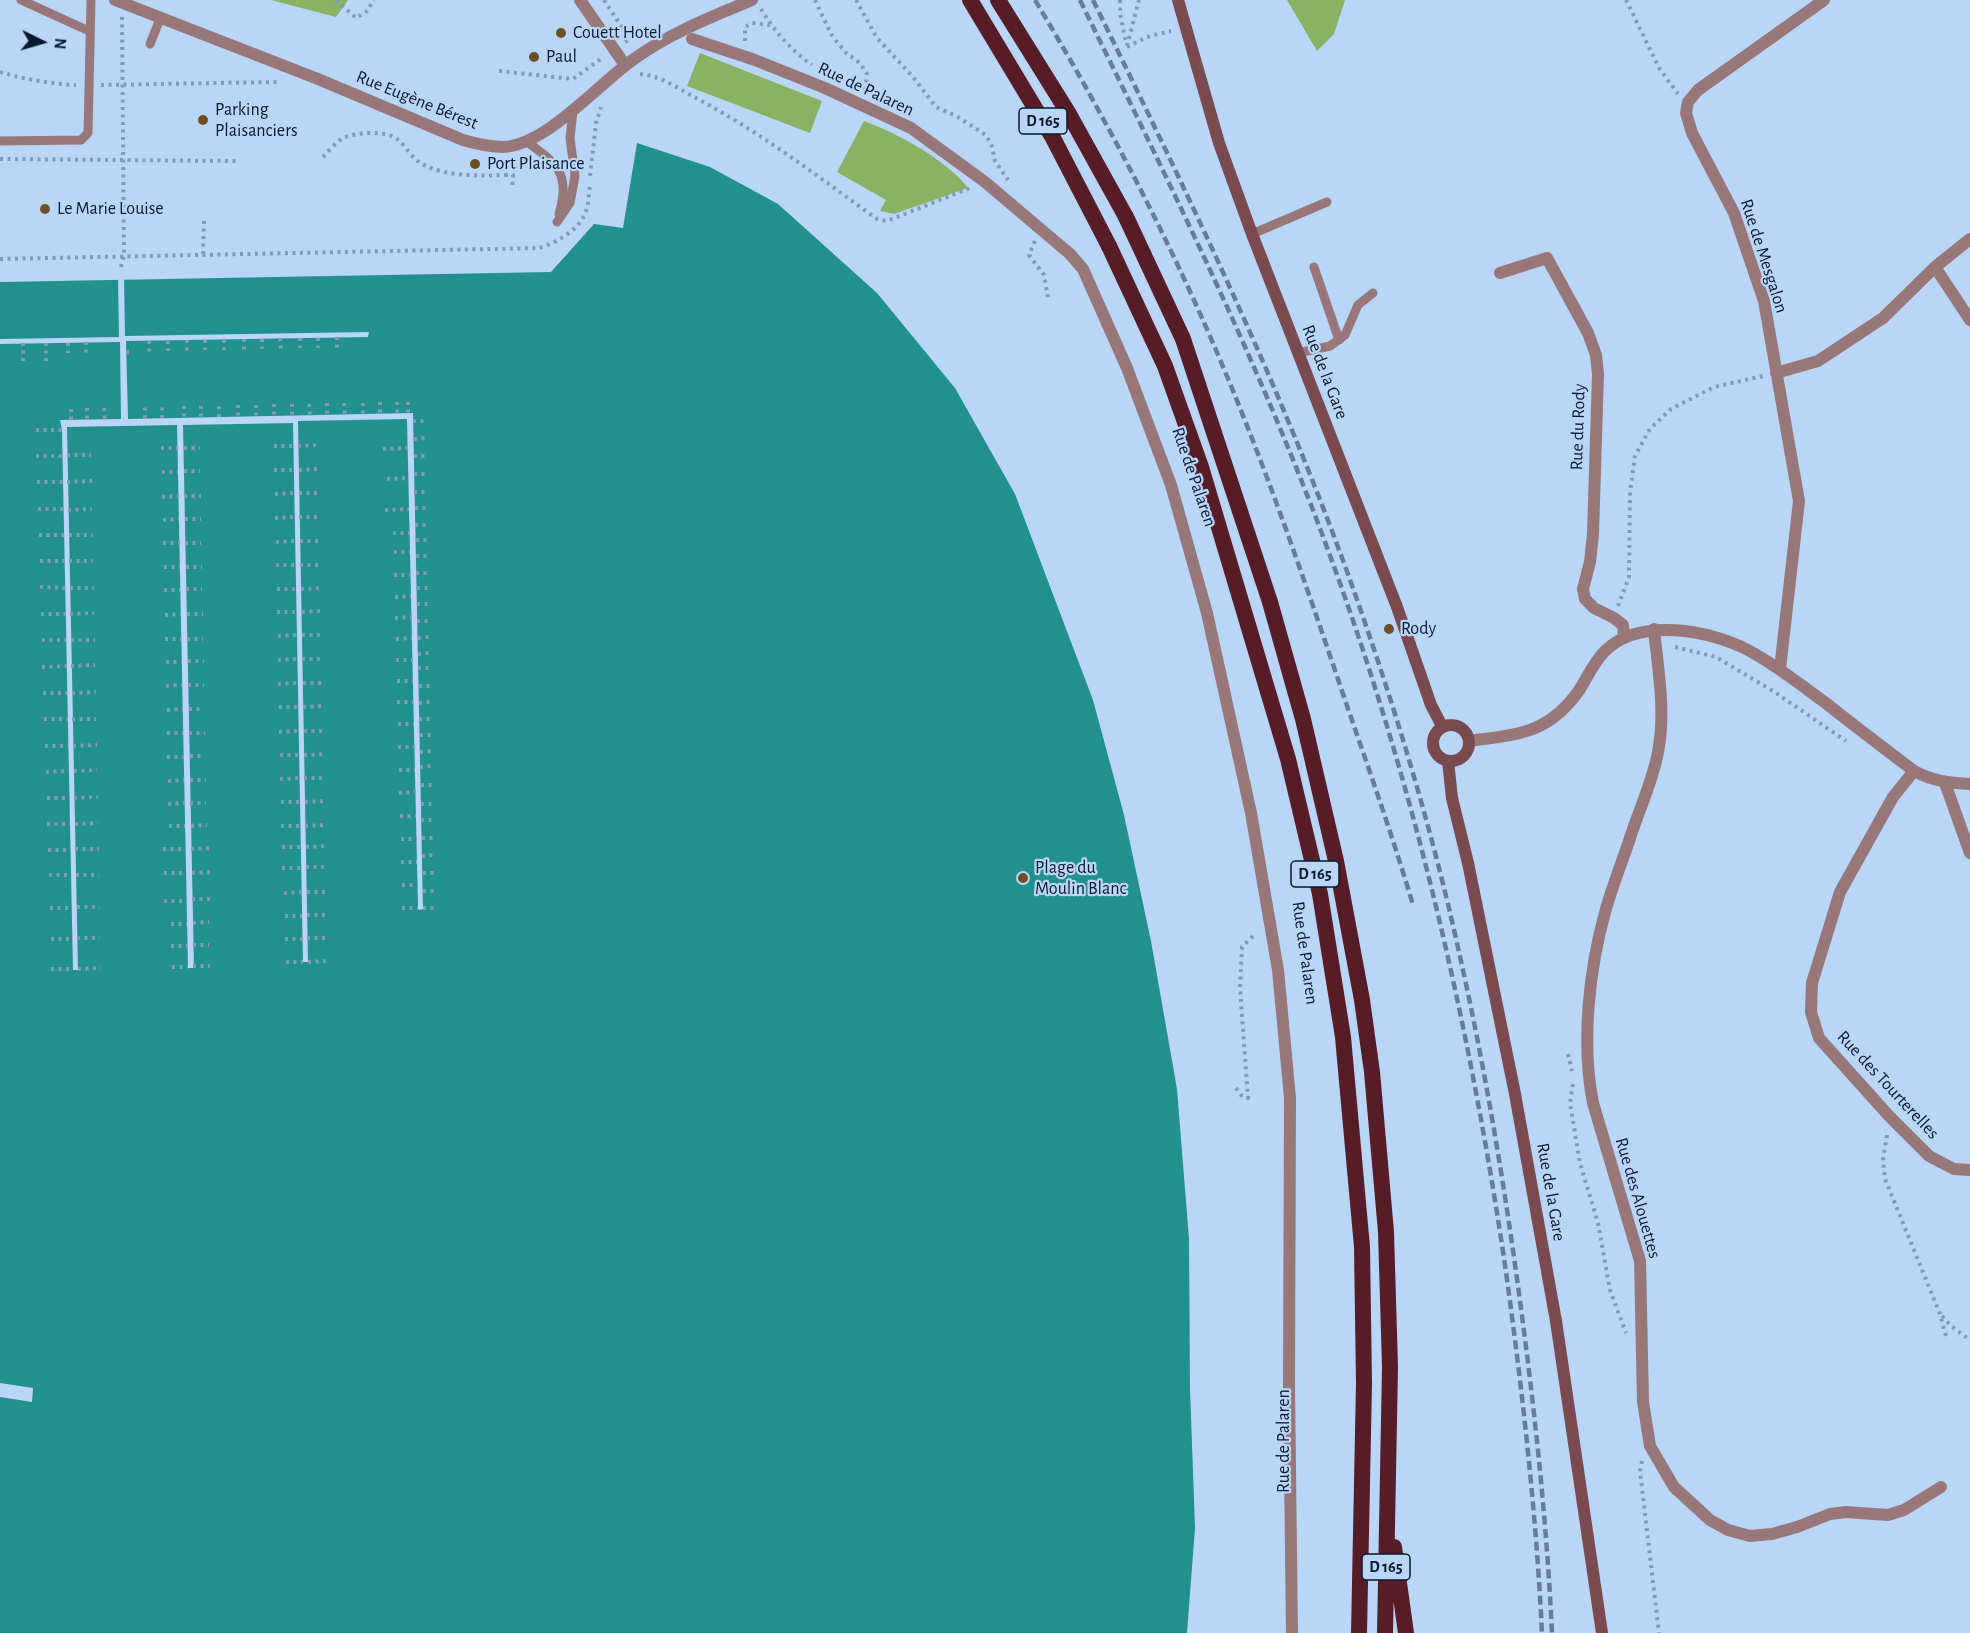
<!DOCTYPE html>
<meta charset="utf-8">
<style>
body{margin:0}
#map{position:relative;width:1970px;height:1633px;overflow:hidden;background:#b9d6f7;font-family:"Alegreya Sans",sans-serif}
canvas{display:block}
.north{position:absolute;left:12px;top:12px;width:60px;height:60px;-webkit-text-stroke:4px #b9d6f7;paint-order:stroke;rotate:95deg;font-size:16px;font-weight:700;line-height:24px;text-align:center;color:#07192d}
.north::after{content:'';display:block;margin:auto;width:21px;height:27px;background:#07192d;clip-path:polygon(50% 0,100% 100%,50% 72%,0 100%)}
</style>
<div id="map">
<canvas width="1970" height="1633"></canvas>
<div class="north">N</div>
</div>
<script>
const ctx = document.querySelector('canvas').getContext('2d');
ctx.lineJoin = 'round';
function fillPath(path, color) {
  ctx.fillStyle = color;
  ctx.fill(path, 'evenodd');
}
function trace(path, color, width, dash) {
  ctx.strokeStyle = color;
  ctx.lineWidth = width;
  ctx.lineCap = dash ? 'butt' : 'round';
  ctx.setLineDash(dash || []);
  ctx.stroke(path);
}
function write(font, color, halo, rows, align = 'center') {
  ctx.font = font + ' "Alegreya Sans",sans-serif';
  ctx.lineWidth = 4.5;
  ctx.setLineDash([]);
  ctx.textBaseline = 'middle';
  ctx.strokeStyle = halo;
  ctx.fillStyle = color;
  for (const [text, x, y, turn = 0] of rows) {
    ctx.save();
    ctx.translate(x, y);
    ctx.rotate((+turn || 0) * Math.PI / 180);
    ctx.textAlign = isNaN(turn) ? turn : align;
    if (halo) ctx.strokeText(text, 0, 0);
    ctx.fillText(text, 0, 0);
    ctx.restore();
  }
}
fillPath(new Path2D(`
 M271,0H348L336,17Z
 M1287,0H1345L1334,34L1317,51Z
 M700,53L822,101L810,133L687,86Z
 M864,121C897,133 947,160 968,188L894,214L880,211L886,200L837,172Z`), '#88b365');
fillPath(new Path2D(`
 M637,143L710,167L778,204L877,293L955,388L1015,494L1093,700L1124,815L1151,941L1177,1089L1189,1239L1190,1388L1195,1528L1187,1633H0V282L551,272L594,224L623,228Z`), '#22918e');
fillPath(new Path2D(`
 M118,277H124L125,336L369,332L368,337L126,341L128,419L413,413L423,909L419,910L418,908L407,419L298,421L308,962H303L293,423L183,425L194,968H188L177,425L67,427L78,970H73L62,430L60,420L121,419L120,342L0,344V339L119,337Z
 M0,1383L33,1388L32,1402L0,1397Z`), '#b9d6f7');
trace(new Path2D(`
 M336,0L356,18L366,12L374,0
 M604,0L629,38
 M815,0L831,34L845,52L860,63L867,74L865,92
 M856,0L877,38L913,77L936,107L956,116L986,135L992,146L995,161L1008,180
 M1120,0V13L1126,43
 M1626,0L1659,68L1678,94
 M761,9C774,31 791,50 812,65
 M745,41V27L752,23L770,25
 M625,42L645,31
 M1127,46L1139,0
 M1127,47L1147,37L1171,31
 M499,71L573,79L602,58
 M0,72C24,79 51,84 76,85
 M640,74C661,76 676,87 694,97C759,131 817,176 877,219L887,221L970,188
 M101,85L280,82
 M323,157C329,151 336,142 343,138C357,132 385,130 397,139C405,145 413,159 419,162C442,177 479,176 505,175
 M0,159L239,161
 M505,160V175H513L512,189
 M590,176L596,123L601,107
 M1035,241L1029,255L1044,275L1048,297
 M203,254L204,221
 M0,259L539,248C558,242 582,229 587,208C589,200 589,192 590,184
 M121,267L124,256L122,17
 M337,337V348
 M280,338L281,349
 M300,338V348
 M318,338V348
 M244,339V350
 M262,339V349
 M187,340V351
 M205,340V350
 M224,340V350
 M149,341V352
 M168,341V351
 M86,342V353
 M23,343V362
 M46,343V361
 M68,343V353
 M126,352H131
 M380,402V414
 M397,402V413
 M408,402V413
 M327,403V415
 M344,403L345,414
 M363,403V414
 M274,404V416
 M292,404V415
 M309,404L310,415
 M238,405V416
 M256,405V416
 M184,406V417
 M201,406V417
 M87,408V420
 M104,408L105,420
 M71,409V420
 M219,417V406
 M145,418V407
 M162,418V407
 M413,421H425
 M36,430H62
 M414,439L425,438
 M274,446H293
 M298,446L319,445
 M161,448H178
 M184,448H200
 M383,449L408,448
 M67,455H91
 M36,456H63
 M414,456H426
 M274,470H294
 M299,470L319,469
 M184,471H200
 M162,472H178
 M414,474H426
 M387,479L408,478
 M37,482H63
 M67,482L92,481
 M414,492H426
 M299,493H320
 M275,494L294,493
 M184,496H201
 M162,497L179,496
 M415,508H427
 M38,509H63
 M68,510L92,509
 M385,510L409,509
 M299,517H320
 M275,518L295,517
 M185,519H201
 M163,520L179,519
 M415,525H427
 M393,533H410
 M39,535H64
 M69,535H93
 M416,540H427
 M300,541H321
 M276,542L295,541
 M163,543H180
 M185,543H201
 M394,552H410
 M416,556H428
 M40,561H65
 M69,561H93
 M276,565H296
 M300,565H321
 M164,567H180
 M186,567H202
 M416,573H428
 M394,575H411
 M40,587L65,588
 M70,588H94
 M417,588H428
 M186,589H202
 M277,589H296
 M301,589L322,588
 M164,590H180
 M395,597L411,596
 M417,604H429
 M1618,606L1629,577L1630,492L1635,456L1650,429L1671,409L1714,387L1763,376
 M277,612H297
 M302,612L322,611
 M41,614H66
 M70,614L94,613
 M187,614H203
 M165,615L181,614
 M395,618L412,617
 M417,621H429
 M302,635H322
 M278,636L297,635
 M418,638L429,637
 M165,639H181
 M187,639H203
 M396,639L412,638
 M42,640H66
 M71,640H95
 M1675,647L1716,657L1773,691L1846,741
 M418,654L429,653
 M302,659H323
 M278,660L297,659
 M396,660H413
 M188,661H204
 M166,662H182
 M71,666L95,665
 M42,667L67,666
 M418,668H429
 M397,681H413
 M303,683H323
 M278,684L298,683
 M188,685H204
 M166,686L182,685
 M419,686H430
 M43,693H67
 M72,693L96,692
 M397,702H413
 M419,703L430,702
 M279,707H298
 M303,707L324,706
 M189,709H204
 M167,710L183,709
 M44,719H68
 M72,719H96
 M419,719H430
 M398,724H414
 M304,731H324
 M279,732L299,731
 M167,733H183
 M189,733H205
 M420,735H431
 M45,746H68
 M73,746L97,745
 M398,747H415
 M420,752L431,751
 M280,755H299
 M304,755L325,754
 M190,756H205
 M167,757H183
 M420,767L431,766
 M399,770H415
 M74,771L97,770
 M46,772L69,771
 M304,778H325
 M280,779L300,778
 M190,780H206
 M168,781L184,780
 M421,785H432
 M399,793L416,792
 M47,798H70
 M74,798L98,797
 M281,802H300
 M305,802L326,801
 M190,803H206
 M168,804L185,803
 M421,804H432
 M400,816H416
 M421,820H433
 M47,824H70
 M75,824L98,823
 M169,826H185
 M191,826L207,825
 M281,826H301
 M305,826L326,825
 M422,838H433
 M401,839H417
 M282,847H301
 M306,847L327,846
 M75,849H99
 M163,849H185
 M191,849L213,848
 M48,850H71
 M422,856L434,855
 M401,862H417
 M306,867H327
 M282,868H301
 M164,873H186
 M192,873L214,872
 M423,873H434
 M49,875H71
 M76,875H99
 M402,885H418
 M423,891H434
 M307,892H325
 M284,893L302,892
 M192,899H214
 M164,901H186
 M77,907H100
 M50,908H72
 M402,908H418
 M423,908H435
 M307,915H325
 M285,916H302
 M193,923L209,922
 M171,924H187
 M77,938H100
 M307,938H325
 M51,939H73
 M285,939H303
 M193,945H209
 M171,946H187
 M286,962H303
 M308,962L326,961
 M193,966H210
 M172,967H188
 M51,969H73
 M78,969L101,968
 M1568,1054L1572,1071
 M1573,1084L1570,1103L1580,1163L1598,1223L1610,1290L1626,1333
 M1236,1088L1241,1095L1248,1098L1240,988L1242,947L1256,933
 M1887,1135L1883,1160L1885,1179L1940,1314L1947,1340
 M1942,1316L1950,1325L1970,1340
 M1642,1461L1640,1471L1659,1633`), '#819ab7', 4, [3, 4.5]);
trace(new Path2D(`
 M21,0L89,31
 M150,44L160,19
 M0,141L81,140L88,133L91,0
 M526,141C557,164 571,173 559,214
 M557,222L570,203L575,176L570,138L573,111
 M1252,234L1327,202
 M1314,267L1339,340
 M1298,353L1330,346L1345,335L1358,305L1373,293`), '#98777a', 9);
trace(new Path2D(`
 M692,39L755,60L825,88L911,128L985,182L1070,254L1083,269L1127,368L1171,485L1207,613L1251,813L1278,970L1290,1098L1289,1385L1292,1633`), '#98777a', 12);
trace(new Path2D(`
 M580,0L625,65
 M1935,267L1970,320
 M1500,273L1547,258L1588,333L1596,355L1598,374L1593,534L1590,562L1583,589L1585,599L1594,608L1614,618L1623,625L1624,638
 M1776,373L1818,361L1883,318L1935,267L1970,239
 M1654,629C1658,670 1666,712 1658,752C1653,780 1640,808 1631,835C1623,860 1613,884 1606,909C1589,968 1581,1043 1593,1103L1640,1261L1643,1402L1650,1446L1674,1487L1710,1520L1728,1530L1750,1536L1772,1534L1797,1527L1830,1514L1846,1512L1888,1515L1904,1510L1941,1487
 M1780,669L1799,501L1764,301L1734,213L1692,133L1686,113L1688,102L1698,90L1824,0
 M1469,741C1519,734 1549,734 1580,689C1588,676 1594,662 1605,651C1639,617 1710,630 1748,650C1776,665 1801,685 1827,704C1856,727 1885,749 1914,771C1933,781 1949,783 1970,784
 M1914,771L1893,797L1840,892L1812,983L1811,1012L1819,1038L1889,1116L1929,1156L1954,1169L1970,1170
 M1945,783L1970,853`), '#98777a', 12);
trace(new Path2D(`
 M115,0L318,79L463,140C477,144 489,147 503,147C547,145 598,84 634,59C670,33 711,17 752,0`), '#98777a', 12);
trace(new Path2D(`
 M1178,0L1219,143L1252,234L1397,607L1431,705L1442,726
 M1433 743a18 18 0 1 1 36 0a18 18 0 1 1-36 0Z
 M1448,761L1452,798L1468,863L1515,1094L1556,1321L1602,1633`), '#794b50', 12);
trace(new Path2D(`
 M1126,217L1183,339L1270,602L1303,719L1336,861L1362,1000L1372,1072L1386,1232L1390,1367L1385,1633
 M1109,246L1165,366L1201,467L1288,759L1320,894L1343,1037L1362,1247L1364,1383L1359,1633
 M1394,1547L1406,1633`), '#561c28', 16);
trace(new Path2D(`
 M1035,0C1106,118 1171,242 1224,369C1269,476 1306,585 1343,694C1367,764 1392,834 1413,905
 M1080,0C1174,193 1271,386 1342,589C1420,809 1471,1035 1505,1265C1522,1387 1536,1510 1542,1633
 M1093,0C1191,201 1289,402 1362,614C1400,724 1434,838 1459,952C1486,1072 1506,1194 1522,1316C1536,1422 1547,1527 1552,1633`), '#657d98', 4.5, [9, 4.5]);
trace(new Path2D(`
 M970,0L1053,138L1109,246
 M998,0L1069,114L1126,217`), '#561c28', 16);
for (const [x, y, r, color] of [
 [561,33,6,"#6e4e24"],
 [534,57,6,"#6e4e24"],
 [203,120,6,"#6e4e24"],
 [475,164,6,"#6e4e24"],
 [45,209,6,"#6e4e24"],
 [1389,629,6,"#6e4e24"],
 [1023,878,6,"#6e4e24"]
]) {
  const dot = new Path2D();
  dot.arc(x, y, r, 0, 2 * Math.PI);
  ctx.fillStyle = color;
  ctx.fill(dot);
  trace(dot, '#b9d6f7', 2);
}
for (const [x, y, w] of [
 [1043,121,48],
 [1315,874,48],
 [1386,1567,48]
]) {
  const box = new Path2D();
  box.roundRect(x - w / 2, y - 13, w, 26, 4.5);
  ctx.fillStyle = '#b9d6f7';
  ctx.fill(box);
  trace(box, '#07192d', 1.5);
}
write('bold 16px', '#07192d', null, [
 ["D 165",1043,121],
 ["D 165",1315,874],
 ["D 165",1386,1567]
]);
write('18px', '#07192d', '#b9d6f7', [
 ["Couett Hotel",573,33],
 ["Paul",546,57],
 ["Parking",215,110],
 ["Plaisanciers",215,131],
 ["Port Plaisance",487,164],
 ["Le Marie Louise",57,209],
 ["Rody",1401,629],
 ["Plage du",1035,868],
 ["Moulin Blanc",1035,889]
], 'left');
write('18px', '#07192d', '#b9d6f7', [
 ["Rue de Palaren",866,89,25],
 ["Rue Eugène Bérest",417,100,22],
 ["Rue de Mesgalon",1764,256,72],
 ["Rue de la Gare",1325,372,69],
 ["Rue du Rody",1578,427,-88],
 ["Rue de Palaren",1194,477,71],
 ["Rue de Palaren",1305,953,82],
 ["Rue des Tourterelles",1888,1085,47],
 ["Rue de la Gare",1551,1192,80],
 ["Rue des Alouettes",1638,1198,74],
 ["Rue de Palaren",1284,1441,-90]
]);
</script>
